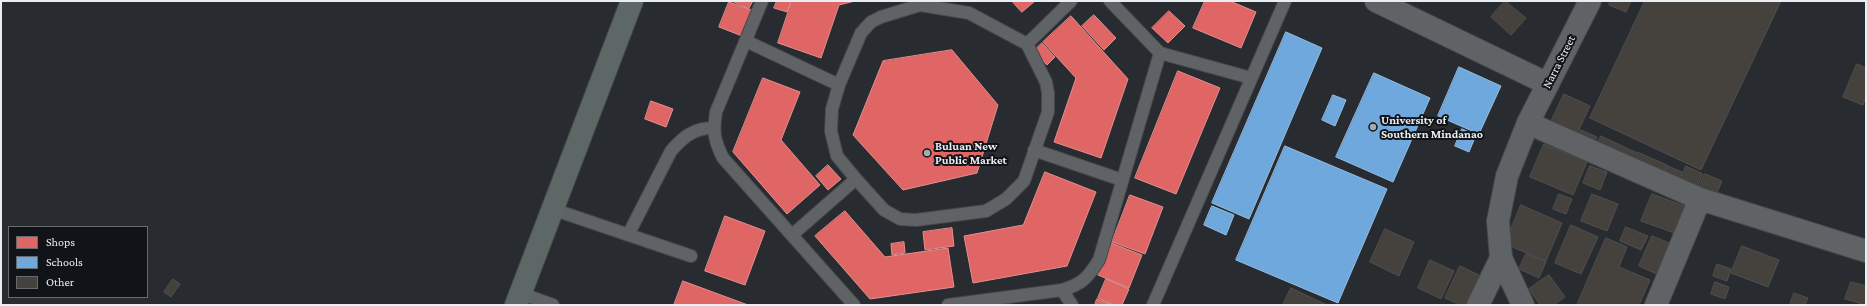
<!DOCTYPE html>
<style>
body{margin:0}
#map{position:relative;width:1867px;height:306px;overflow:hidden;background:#282b2f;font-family:"Crimson Pro",serif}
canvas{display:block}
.frame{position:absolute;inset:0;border:2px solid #e9eef2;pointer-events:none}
.legend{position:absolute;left:8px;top:226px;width:140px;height:72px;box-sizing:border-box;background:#101317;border:1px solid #676b6f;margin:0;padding:5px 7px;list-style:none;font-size:12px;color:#e9eef2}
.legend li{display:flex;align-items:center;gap:8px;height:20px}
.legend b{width:20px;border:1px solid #676b6f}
</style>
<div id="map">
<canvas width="1867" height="306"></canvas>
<div class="frame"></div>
<ul class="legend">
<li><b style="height:11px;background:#e06666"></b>Shops</li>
<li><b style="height:11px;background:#6fa8dc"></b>Schools</li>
<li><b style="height:11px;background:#45423e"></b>Other</li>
</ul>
</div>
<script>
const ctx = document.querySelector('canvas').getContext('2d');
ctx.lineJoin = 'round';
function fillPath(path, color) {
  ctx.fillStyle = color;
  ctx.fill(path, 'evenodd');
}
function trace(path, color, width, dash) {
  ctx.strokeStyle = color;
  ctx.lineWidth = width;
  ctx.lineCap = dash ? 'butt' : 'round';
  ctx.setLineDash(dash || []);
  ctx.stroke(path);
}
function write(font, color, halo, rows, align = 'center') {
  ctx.font = font + ' "Crimson Pro",serif';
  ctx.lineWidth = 4;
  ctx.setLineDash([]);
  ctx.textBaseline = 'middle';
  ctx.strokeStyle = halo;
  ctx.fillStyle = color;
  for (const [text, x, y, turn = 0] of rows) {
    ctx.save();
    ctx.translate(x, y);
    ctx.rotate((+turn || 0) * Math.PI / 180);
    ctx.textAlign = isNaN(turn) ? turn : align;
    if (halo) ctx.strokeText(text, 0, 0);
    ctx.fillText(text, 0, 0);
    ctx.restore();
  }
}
const shops = new Path2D(`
 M732,1H753L749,8Z
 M777,1H791L787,12L774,8Z
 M792,1H855L839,5L821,58L778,43Z
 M1012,1H1035L1022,12Z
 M1205,1H1230L1256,12L1241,48L1193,28Z
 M729,2L752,10L742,36L719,27Z
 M1169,11L1185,26L1168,43L1152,28Z
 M1094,15L1116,38L1104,50L1082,26Z
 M1071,16L1128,79L1101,158L1054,142L1076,78L1043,42Z
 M1042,43L1055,57L1047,65L1034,51Z
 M952,50L998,105L977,173L903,190L853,135L883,61Z
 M1178,71L1220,88L1176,194L1135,178Z
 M763,78L800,92L781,140L820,185L787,214L733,152Z
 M651,101L673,109L666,127L645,119Z
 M828,165L841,179L828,190L816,176Z
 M1045,172L1096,192L1067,266L973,283L964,236L1023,225Z
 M1130,195L1163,207L1145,254L1112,242Z
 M845,211L885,257L948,248L954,287L870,299L815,236Z
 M725,216L765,231L745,285L705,271Z
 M952,228L954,246L925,250L923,232Z
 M904,242L905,253L892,255L891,244Z
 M1111,243L1142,255L1129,288L1098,275Z
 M1106,279L1129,289L1122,305H1114L1098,298Z
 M683,281L748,305H674Z
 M1097,299L1112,305H1095Z`);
fillPath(shops, '#e06666');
trace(shops, '#e38f90', 1);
const schools = new Path2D(`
 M1286,32L1322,48L1249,219L1212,203Z
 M1459,67L1501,86L1479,134L1438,116Z
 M1374,73L1430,98L1393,182L1336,157Z
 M1333,95L1346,100L1335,126L1322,120Z
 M1462,129L1476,135L1469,152L1455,146Z
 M1285,146L1387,189L1338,303L1236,260Z
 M1212,206L1234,215L1226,235L1204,225Z`);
fillPath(schools, '#6fa8dc');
trace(schools, '#94bde3', 1);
const building = new Path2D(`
 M1505,1L1526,18L1511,35L1491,17Z
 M1611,1H1631L1626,12L1609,5Z
 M1645,1H1781L1701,170L1590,118Z
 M1857,64L1866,68V97L1863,105L1843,97Z
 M1564,94L1590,106L1576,136L1550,124Z
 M1581,130L1597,137L1592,148L1576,142Z
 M1601,136L1635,152L1629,165L1595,149Z
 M1544,144L1587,162L1573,195L1530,177Z
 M1637,152L1667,165L1661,178L1632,165Z
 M1590,166L1607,172L1600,190L1583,183Z
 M1668,166L1682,172L1676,184L1663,178Z
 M1686,166L1703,174L1697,187L1680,180Z
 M1705,174L1722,181L1716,195L1699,188Z
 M1559,194L1572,199L1566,214L1553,209Z
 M1592,194L1618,204L1607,231L1581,221Z
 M1652,194L1687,207L1677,234L1641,221Z
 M1521,205L1562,223L1546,261L1505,244Z
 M1571,225L1598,237L1581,274L1555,263Z
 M1626,227L1648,236L1641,250L1620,241Z
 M1385,229L1414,242L1399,276L1370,262Z
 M1652,236L1672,244L1659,275L1639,266Z
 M1606,238L1627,247L1619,267L1650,280L1639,305H1577Z
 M1742,246L1779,260L1768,287L1731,273Z
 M1526,254L1546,262L1539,278L1519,269Z
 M1430,260L1454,271L1441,299L1418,288Z
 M1717,264L1731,269L1727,281L1713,276Z
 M1460,266L1481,276L1467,305H1460L1445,298Z
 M1549,275L1565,297L1554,305H1540L1529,289Z
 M173,279L180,284L171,297L164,292Z
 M1715,282L1729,287L1725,299L1711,294Z
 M1851,282L1866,286V305L1845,299Z
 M1291,288L1327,305H1283Z
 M1794,293L1808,298L1805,305H1790Z`);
fillPath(building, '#45423e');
trace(building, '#4f4f4f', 1);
const service = new Path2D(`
 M762,1L716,112C713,132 714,140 723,158L854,305
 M920,5L969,13L1027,44L1046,82L1048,93V112L1024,181L1006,199L986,211L916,220L900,219L884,210L856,179L837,156L831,131L832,109L839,85L861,33L871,22L881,17Z
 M746,41L839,85
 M1027,44L1071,1
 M1160,53L1251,78
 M1034,150L1122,180
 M552,209L691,256
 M628,235L671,151C683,137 694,128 713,128
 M792,235L856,179
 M1062,290L1072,305
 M520,293L553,305
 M948,305L1062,290C1083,284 1088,277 1099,260L1160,53L1110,1
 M1153,305L1285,1`);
const minor = new Path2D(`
 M1376,1L1548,84
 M1528,123L1700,199L1866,251
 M1478,305L1501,258
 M1656,305L1700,199`);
const tertiary = new Path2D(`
 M1523,305L1501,258L1498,221L1507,176L1528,123L1590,1`);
const trunk = new Path2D(`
 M516,305L632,1`);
trace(service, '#45484b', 14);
trace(minor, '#45484b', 24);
trace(tertiary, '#45484b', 24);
trace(trunk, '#45484b', 24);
trace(service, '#606366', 12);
trace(minor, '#606366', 22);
trace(tertiary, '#606366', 22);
trace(trunk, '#5c6766', 22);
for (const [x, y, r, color] of [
 [1373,127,4,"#a5aaae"],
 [927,153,4,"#a5aaae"]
]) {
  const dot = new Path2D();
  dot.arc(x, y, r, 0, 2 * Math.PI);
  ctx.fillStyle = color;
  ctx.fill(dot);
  trace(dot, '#101317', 1.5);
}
write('12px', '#e9eef2', '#101317', [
 ["Narra Street",1559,62,-63]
]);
write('bold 12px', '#e9eef2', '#101317', [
 ["University of",1381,120],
 ["Southern Mindanao",1381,134],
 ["Buluan New",935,146],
 ["Public Market",935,160]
], 'left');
</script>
